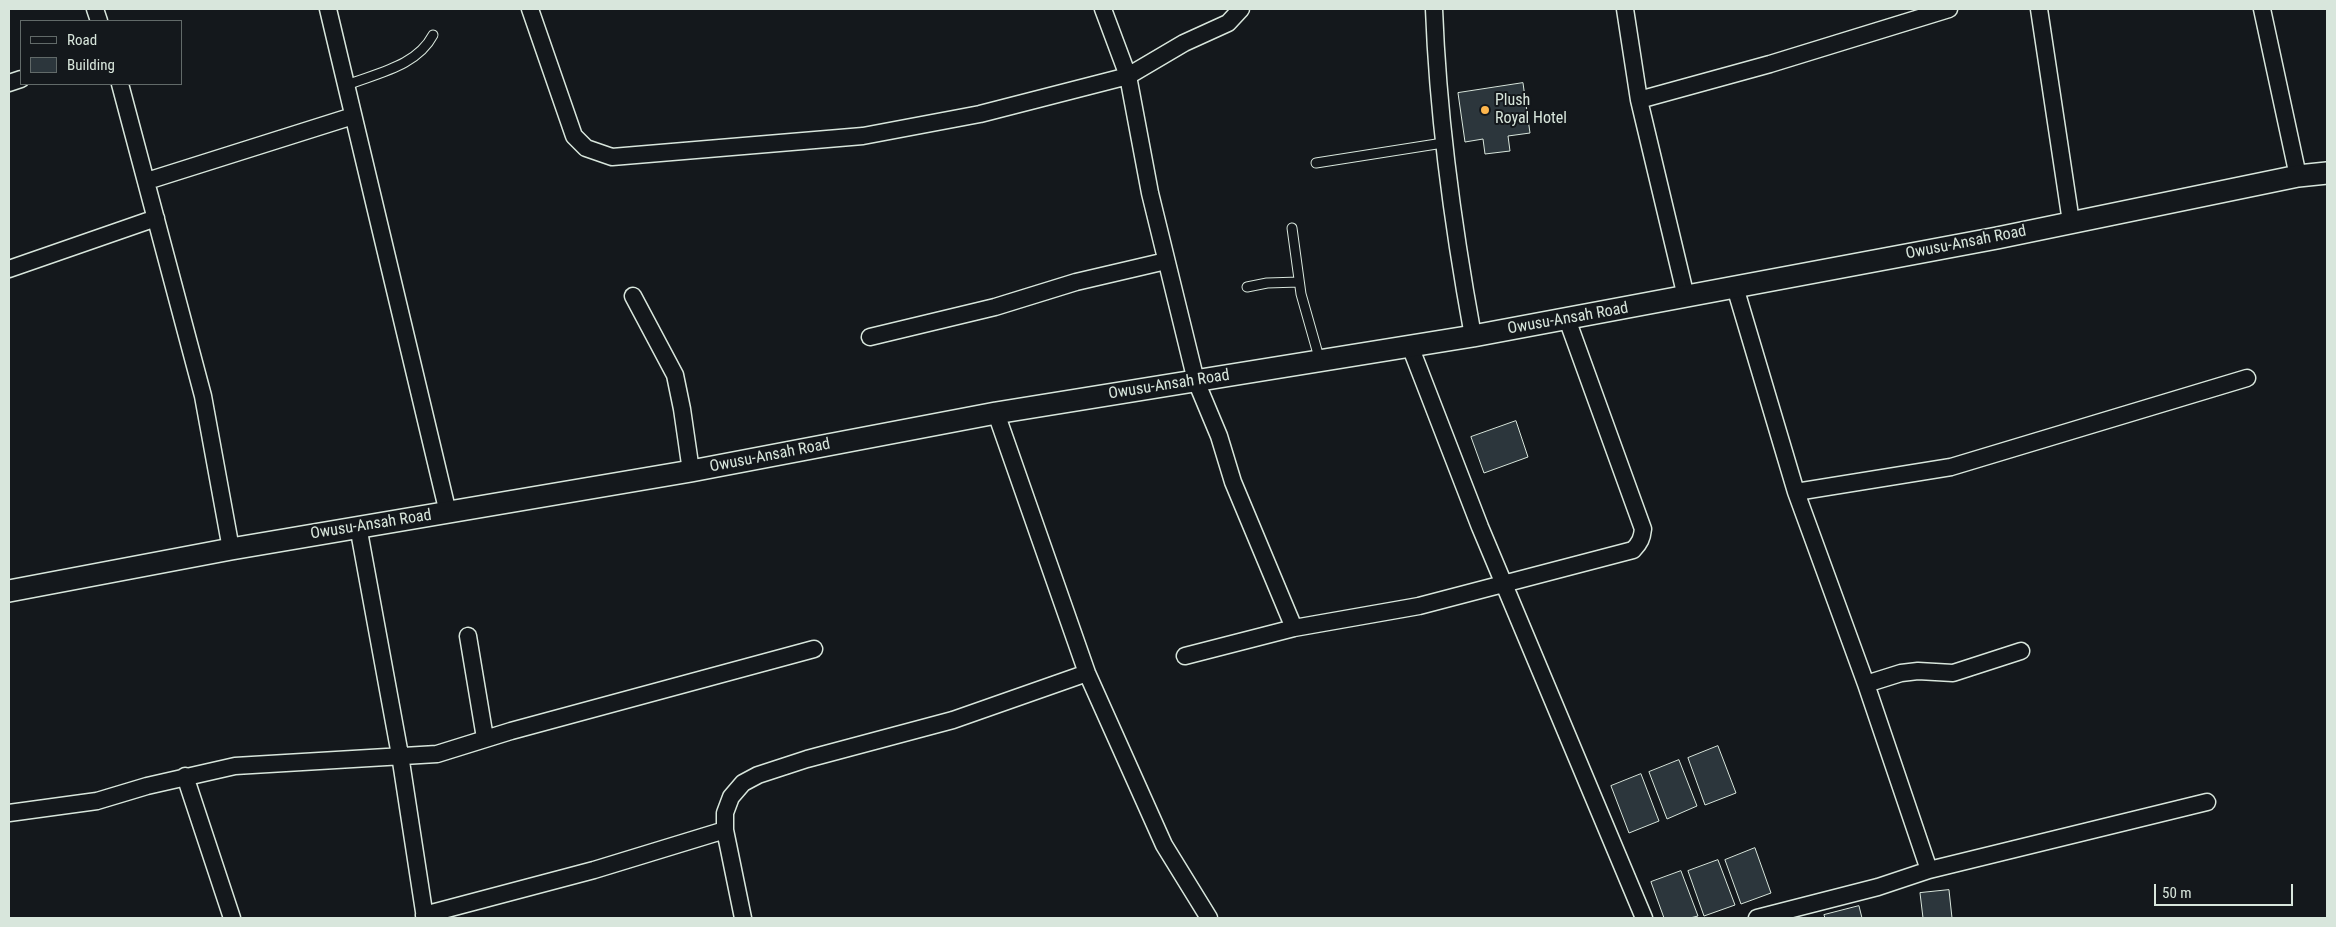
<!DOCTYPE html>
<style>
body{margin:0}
#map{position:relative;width:2336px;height:927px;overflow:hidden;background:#14181c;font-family:"Roboto Condensed",sans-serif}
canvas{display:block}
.frame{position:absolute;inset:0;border:10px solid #d8e6dc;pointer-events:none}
.legend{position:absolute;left:20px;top:20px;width:162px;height:65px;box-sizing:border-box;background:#14181c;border:1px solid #626a69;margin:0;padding:6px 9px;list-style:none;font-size:15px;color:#d8e6dc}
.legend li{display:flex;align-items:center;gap:10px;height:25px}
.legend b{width:25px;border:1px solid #626a69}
.scale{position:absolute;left:2154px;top:884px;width:139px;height:22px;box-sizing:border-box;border:2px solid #d8e6dc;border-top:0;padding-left:6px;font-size:15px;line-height:18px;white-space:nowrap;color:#d8e6dc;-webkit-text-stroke:4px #14181c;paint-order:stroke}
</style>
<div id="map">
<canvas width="2336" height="927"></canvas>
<div class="frame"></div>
<ul class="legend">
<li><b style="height:6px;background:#14181c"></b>Road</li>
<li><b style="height:14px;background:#2c363c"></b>Building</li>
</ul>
<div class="scale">50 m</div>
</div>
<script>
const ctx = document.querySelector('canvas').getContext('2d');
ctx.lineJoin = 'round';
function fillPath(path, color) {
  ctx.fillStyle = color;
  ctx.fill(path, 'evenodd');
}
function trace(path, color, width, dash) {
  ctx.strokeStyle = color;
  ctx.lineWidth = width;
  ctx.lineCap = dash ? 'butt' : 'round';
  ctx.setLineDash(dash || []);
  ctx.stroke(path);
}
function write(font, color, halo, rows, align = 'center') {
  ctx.font = font + ' "Roboto Condensed",sans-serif';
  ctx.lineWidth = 4;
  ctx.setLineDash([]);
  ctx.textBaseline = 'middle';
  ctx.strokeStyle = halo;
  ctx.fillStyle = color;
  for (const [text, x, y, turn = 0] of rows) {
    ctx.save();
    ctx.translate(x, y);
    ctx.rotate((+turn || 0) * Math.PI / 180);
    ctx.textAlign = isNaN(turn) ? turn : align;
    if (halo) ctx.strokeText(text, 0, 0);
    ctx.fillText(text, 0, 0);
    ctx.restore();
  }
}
const building = new Path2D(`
 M1523,83L1530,133L1508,136L1510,151L1485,154L1483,139L1465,142L1458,93Z
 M1516,421L1528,457L1484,473L1471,437Z
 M1718,746L1736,793L1705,805L1688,758Z
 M1679,760L1697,806L1667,819L1649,772Z
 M1641,774L1659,821L1629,833L1611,786Z
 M1755,848L1771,893L1741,904L1725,860Z
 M1718,860L1735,905L1704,916L1688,871Z
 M1681,871L1698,916L1690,918H1664L1651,882Z
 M1949,890L1952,918H1923L1920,893Z
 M1859,906L1862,918H1825L1824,915Z`);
fillPath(building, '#2c363c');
trace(building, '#d8e6dc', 1);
const service = new Path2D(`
 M347,85C377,73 417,66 433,35
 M1316,163L1443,143
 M1292,228L1301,294L1320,361
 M1247,287L1267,283L1299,282`);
const minor = new Path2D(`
 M95,9L99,21
 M328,9L448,513
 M530,9L574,136L586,148L612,157L863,136L980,114L1128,76L1184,43L1228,23L1241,9
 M1103,9L1128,76L1150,193L1196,381L1219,436L1233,482L1294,628L1419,606L1633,550C1640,543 1642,538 1643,529L1567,319
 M1434,9C1438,119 1453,227 1473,336
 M1625,9L1639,100L1686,297
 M2039,9L2071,222
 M2262,9L2298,176
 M9,83L21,79
 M120,84L203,396L231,549
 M1639,100L1770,64L1949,9
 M147,181L353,116
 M9,269L156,218
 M1735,287L1796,492L1866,684L1929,870
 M633,296L675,375L682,409L691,471
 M870,337L995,307L1076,282L1166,261
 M1410,346L1480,527L1644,918
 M996,413L1087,673L1164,845L1209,918
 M1796,492L1951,467L2247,378
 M358,526L400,755L425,918
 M468,636L485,738
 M1185,656L1294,628
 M1866,684L1901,673L1918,671L1953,673L2021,651
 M185,776L232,918
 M9,813L97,801L147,786L235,766L437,754L511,731L814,649
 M424,915L594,870L725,830
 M743,918L725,830V813L731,797L743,783L758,775L807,759L953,720L1087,673
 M1757,918L1878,887L1929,870L2207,802`);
const tertiary = new Path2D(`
 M9,591L231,549L691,471L996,413L1473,336L1997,238L2298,176L2327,173`);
trace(service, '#d8e6dc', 11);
trace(minor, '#d8e6dc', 19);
trace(tertiary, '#d8e6dc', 24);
trace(service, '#14181c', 9);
trace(minor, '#14181c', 16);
trace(tertiary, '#14181c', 21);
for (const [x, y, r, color] of [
 [1485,110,5,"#ffb74d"]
]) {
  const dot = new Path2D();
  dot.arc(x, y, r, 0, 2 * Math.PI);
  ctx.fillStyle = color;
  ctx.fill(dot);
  trace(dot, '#14181c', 2);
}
write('16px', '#d8e6dc', '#14181c', [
 ["Plush",1495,101],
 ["Royal Hotel",1495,119]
], 'left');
write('16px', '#d8e6dc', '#14181c', [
 ["Owusu-Ansah Road",1966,243,-11],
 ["Owusu-Ansah Road",1568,319,-10],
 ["Owusu-Ansah Road",1169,385,-9],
 ["Owusu-Ansah Road",770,456,-11],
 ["Owusu-Ansah Road",371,525,-9]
]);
</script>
